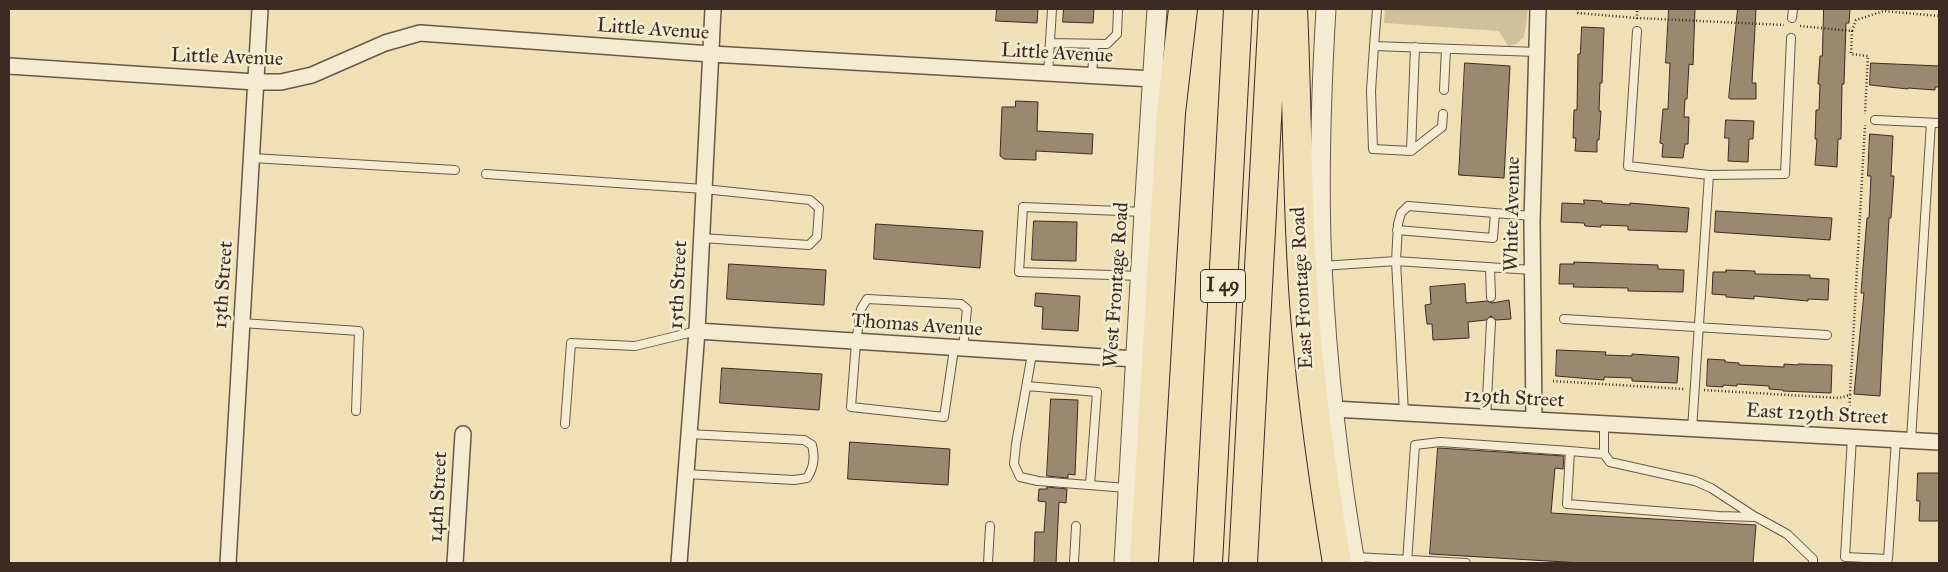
<!DOCTYPE html>
<style>
body{margin:0}
#map{position:relative;width:1948px;height:572px;overflow:hidden;background:#efe0b6;font-family:"IM FELL Great Primer",serif}
canvas{display:block}
.frame{position:absolute;inset:0;border:10px solid #3b2b23;pointer-events:none}
</style>
<div id="map">
<canvas width="1948" height="572"></canvas>
<div class="frame"></div>
</div>
<script>
const ctx = document.querySelector('canvas').getContext('2d');
ctx.lineJoin = 'round';
function fillPath(path, color) {
  ctx.fillStyle = color;
  ctx.fill(path, 'evenodd');
}
function trace(path, color, width, dash) {
  ctx.strokeStyle = color;
  ctx.lineWidth = width;
  ctx.lineCap = dash ? 'butt' : 'round';
  ctx.setLineDash(dash || []);
  ctx.stroke(path);
}
function write(font, color, halo, rows, align = 'center') {
  ctx.font = font + ' "IM FELL Great Primer",serif';
  ctx.lineWidth = 5;
  ctx.setLineDash([]);
  ctx.textBaseline = 'middle';
  ctx.strokeStyle = halo;
  ctx.fillStyle = color;
  for (const [text, x, y, turn = 0] of rows) {
    ctx.save();
    ctx.translate(x, y);
    ctx.rotate((+turn || 0) * Math.PI / 180);
    ctx.textAlign = isNaN(turn) ? turn : align;
    if (halo) ctx.strokeText(text, 0, 0);
    ctx.fillText(text, 0, 0);
    ctx.restore();
  }
}
fillPath(new Path2D(`
 M1385,9H1528C1527,18 1526,27 1524,37L1516,44L1508,46L1499,31L1384,23Z`), '#d0c19d');
const building = new Path2D(`
 M997,9H1038L1037,23L996,21Z
 M1064,9H1094L1093,23L1063,22Z
 M1669,9H1695L1693,65L1689,64L1687,99H1685L1684,117H1689L1688,144H1685L1683,158L1662,157L1663,144L1660,143L1663,109H1668L1670,63H1666Z
 M1738,9H1756L1752,83H1756V99H1731L1729,98Z
 M1824,9H1850L1849,23H1846L1844,84H1842L1841,139H1838L1837,167L1815,165L1817,139H1815L1816,110H1819L1820,84H1818L1820,56H1822Z
 M1582,27L1604,28L1602,83H1600L1599,111H1601L1599,140H1597V152L1575,151L1576,138H1573L1574,110H1577L1578,54H1580Z
 M1465,63L1510,66L1504,178L1459,175Z
 M1871,63L1939,66V87H1935V90L1908,88V89L1870,85Z
 M1016,101L1038,102L1037,131L1093,134L1092,154L1036,151V160L1004,159L1000,156L1002,107H1015Z
 M1726,120L1754,121L1753,139H1749L1748,162L1728,161L1729,138H1725Z
 M1870,134L1893,136L1891,176H1894L1891,218H1889L1880,396L1854,394L1864,293H1861L1867,218H1869L1871,176H1868Z
 M1584,200L1602,201V203L1630,205V203L1689,208L1687,232L1628,230V226L1601,225V227L1585,226L1584,223L1561,222L1562,203L1584,204Z
 M1716,211L1832,218L1830,240L1715,232Z
 M1034,221L1077,222L1076,261L1032,260Z
 M876,224L983,231L980,268L874,259Z
 M1574,262L1658,265V269L1684,270L1683,292L1628,291V288L1573,287L1574,284H1559L1560,264H1574Z
 M729,264L826,270L824,305L727,299Z
 M1726,270L1755,271V274L1810,275V278L1829,279L1828,300L1808,299V301L1754,296V299L1726,297V295L1712,294L1713,272H1726Z
 M1465,284L1466,303L1487,301L1492,303L1509,300L1511,319L1496,320L1491,316L1486,320L1468,322L1469,338L1433,340L1432,324H1427L1425,305L1431,304L1430,287Z
 M1036,293L1080,296L1078,331L1042,329L1043,307L1035,306Z
 M1557,350L1606,352L1605,355L1632,356V354L1679,357L1677,383L1632,381V378L1604,377V380L1556,376Z
 M1708,359L1725,360V362L1739,363V365L1784,367V364L1798,365V364L1832,365L1831,393L1783,391V390L1769,389V386L1737,384V386L1723,385V387L1707,386Z
 M722,368L822,374L819,410L720,403Z
 M1051,399L1078,400L1075,475L1068,474V478L1047,476Z
 M850,442L950,449L948,485L848,479Z
 M1438,448L1564,456L1563,469L1555,468L1551,513L1756,525L1753,563H1582L1430,554Z
 M1918,473H1939V521H1919L1920,501H1917Z
 M1047,487L1067,489L1066,503L1059,502L1056,563H1034L1035,532H1044L1046,502L1038,501L1039,489H1047Z`);
fillPath(building, '#99896f');
trace(building, '#3b2b23', 1);
const service = new Path2D(`
 M1377,9L1374,46L1536,52
 M1792,18L1793,9
 M1637,31L1628,166L1709,175L1785,174L1791,38
 M1050,43L1107,44L1117,34L1118,9
 M1374,46L1371,91L1373,149L1411,151L1415,47
 M1048,74L1052,9
 M1092,76L1094,44
 M1444,90L1446,49
 M1875,120L1939,123
 M1411,151L1442,127L1443,114
 M252,158L455,170
 M486,174L704,189L810,200L819,208L817,237L809,245L701,238
 M1397,230L1493,238L1495,213
 M1322,266L1396,261L1532,270
 M1490,267L1491,297
 M1141,276L1019,272L1023,207L1144,212
 M1564,319L1827,335
 M242,323L359,331L356,411
 M954,349L944,417L851,407L856,342L861,309L867,299L961,304L967,309L963,349
 M1032,354L1016,444L1014,464L1020,477L1038,481L1127,488
 M1027,386L1097,392L1090,485
 M1404,413L1396,261L1398,224L1401,213L1408,206L1532,216
 M1486,418L1491,322
 M565,424L571,343L635,346L697,331
 M1692,429L1709,175
 M1852,437L1845,557L1888,559L1896,439
 M1911,440L1931,123
 M1570,451L1604,454L1610,462L1695,481L1711,488L1754,516
 M1604,454V424
 M686,474L794,480L807,478C814,467 815,458 812,445L804,440L689,434
 M1355,557L1466,563
 M988,563L990,526
 M1074,563L1076,526
 M1407,563L1415,445L1440,442L1570,451L1567,504L1719,516L1756,517L1787,534L1813,559V563`);
const minor = new Path2D(`
 M9,66L256,82H281L312,75L385,43L420,33L711,54L1153,79
 M697,331L1135,359
 M1333,409L1939,442
 M1534,420L1532,222L1538,9
 M228,563L260,9
 M455,563L463,434
 M679,563L697,331L713,9`);
const tertiary = new Path2D(`
 M1326,9C1321,94 1318,180 1322,266C1327,366 1338,465 1355,563
 M1124,563L1144,212L1157,9`);
const motorway = new Path2D(`
 M1293,9C1297,96 1297,183 1302,270C1307,368 1321,466 1337,563
 M1144,563L1171,113L1183,9
 M1208,563L1238,9
 M1243,563L1273,9`);
trace(service, '#685848', 10);
trace(minor, '#685848', 18);
trace(tertiary, '#685848', 21);
trace(motorway, '#3b2b23', 30);
trace(new Path2D(`
 M1577,9L1578,13L1637,18L1784,25
 M1637,19V9
 M1800,26L1852,31L1856,20L1884,11L1939,16
 M1852,31L1851,54L1868,56L1865,114
 M1553,381L1684,389
 M1704,390L1839,398L1850,395L1865,125
 M1849,420L1850,395`), '#3b2b23', 2.5, [1, 2.5]);
trace(service, '#f5ebd0', 8);
trace(minor, '#f5ebd0', 15);
trace(tertiary, '#f5ebd0', 19);
trace(motorway, '#efe0b6', 28);
for (const [x, y, w] of [
 [1223,286,45]
]) {
  const box = new Path2D();
  box.roundRect(x - w / 2, y - 16.5, w, 33, 4);
  ctx.fillStyle = '#f5ebd0';
  ctx.fill(box);
  trace(box, '#3b2b23', 1);
}
write('bold 19px', '#3b2b23', null, [
 ["I 49",1223,286]
]);
write('20px', '#3b2b23', '#f5ebd0', [
 ["Little Avenue",653,30,4],
 ["Little Avenue",1057,54,3],
 ["Little Avenue",227,58,2],
 ["White Avenue",1513,214,-89],
 ["13th Street",224,285,-86],
 ["15th Street",679,285,-87],
 ["West Frontage Road",1117,285,-86],
 ["East Frontage Road",1303,288,-93],
 ["Thomas Avenue",917,326,4],
 ["129th Street",1514,399,3],
 ["East 129th Street",1817,415,3],
 ["14th Street",439,497,-87]
]);
</script>
